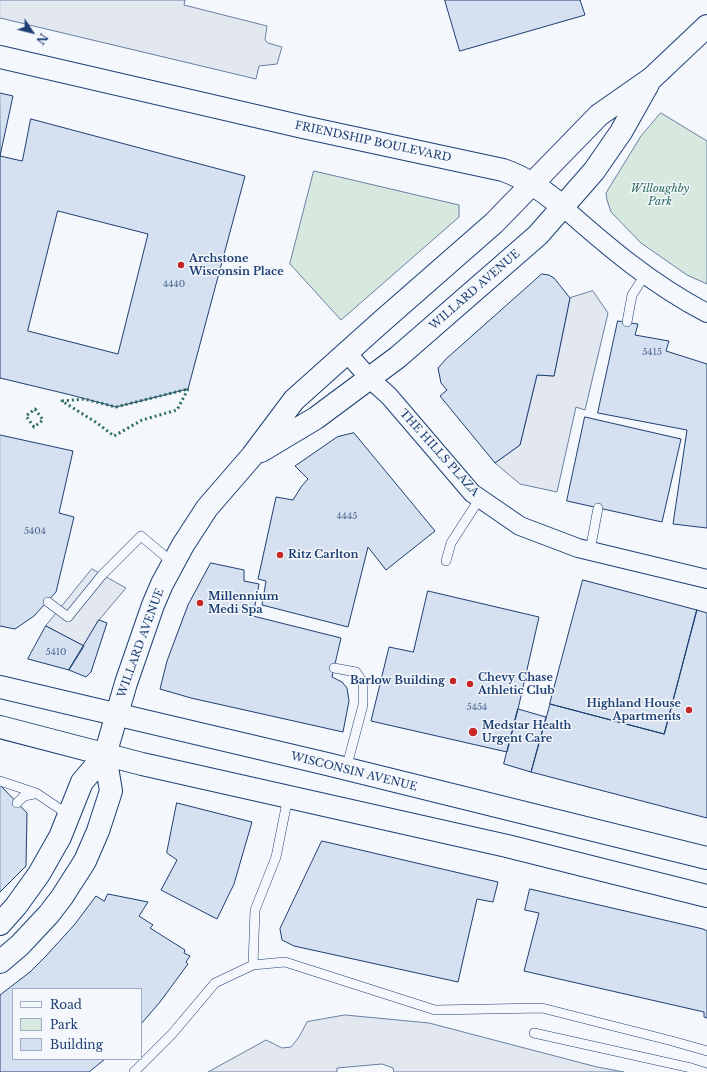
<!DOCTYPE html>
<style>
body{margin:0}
#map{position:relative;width:707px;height:1072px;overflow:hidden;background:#f4f7fb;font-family:"Libre Baskerville",serif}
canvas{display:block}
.legend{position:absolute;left:12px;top:988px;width:130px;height:72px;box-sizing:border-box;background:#f4f7fb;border:1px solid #9eadc5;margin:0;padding:5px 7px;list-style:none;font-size:12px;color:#1d3f73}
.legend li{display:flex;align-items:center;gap:8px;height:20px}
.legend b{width:20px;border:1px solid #9eadc5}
.north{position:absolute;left:12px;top:12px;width:40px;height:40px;-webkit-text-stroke:3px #f4f7fb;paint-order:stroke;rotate:125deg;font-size:11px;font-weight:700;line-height:16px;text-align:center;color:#1d3f73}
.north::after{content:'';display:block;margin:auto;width:14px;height:18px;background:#1d3f73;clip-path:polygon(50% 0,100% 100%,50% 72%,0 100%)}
</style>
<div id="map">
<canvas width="707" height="1072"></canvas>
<ul class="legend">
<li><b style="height:5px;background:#f4f7fb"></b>Road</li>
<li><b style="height:11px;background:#d7e8df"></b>Park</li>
<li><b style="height:11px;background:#d5e0f0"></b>Building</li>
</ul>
<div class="north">N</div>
</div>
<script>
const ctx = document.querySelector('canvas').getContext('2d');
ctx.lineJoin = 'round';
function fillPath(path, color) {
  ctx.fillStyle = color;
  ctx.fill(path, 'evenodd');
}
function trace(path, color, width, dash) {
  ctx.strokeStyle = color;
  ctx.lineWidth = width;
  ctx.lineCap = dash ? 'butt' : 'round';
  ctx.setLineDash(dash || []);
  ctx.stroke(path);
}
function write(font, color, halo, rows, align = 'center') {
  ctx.font = font + ' "Libre Baskerville",serif';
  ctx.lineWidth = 3;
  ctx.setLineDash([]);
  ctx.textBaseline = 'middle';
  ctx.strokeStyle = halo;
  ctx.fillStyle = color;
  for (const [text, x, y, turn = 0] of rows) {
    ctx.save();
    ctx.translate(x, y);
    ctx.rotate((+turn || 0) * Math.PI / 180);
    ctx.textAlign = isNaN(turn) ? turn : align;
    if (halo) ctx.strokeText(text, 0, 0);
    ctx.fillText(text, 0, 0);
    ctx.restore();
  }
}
const green = new Path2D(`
 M661,113L707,141V284L687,275L641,243L611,212L607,200L606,193L641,136Z
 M314,171L459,205V217L341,320L290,264Z`);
fillPath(green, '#d7e8df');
trace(green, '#687fa3', 1);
const parking = new Path2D(`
 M0,0H185L184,5L267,26L265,40L268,43L282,47L277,64L259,66L256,79L0,18Z
 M593,291L608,313L585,410L576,407L557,492L520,484L495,463L520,445L537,375L554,376L570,298Z
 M92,569L126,588L99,620L84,646L46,626Z
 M345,1015L429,1023L597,1067L624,1072H394L393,1068L382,1064L337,1068V1072H208L266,1040L282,1048L291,1047L299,1037L307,1022Z`);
fillPath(parking, '#e3e8f0');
trace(parking, '#687fa3', 1);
const building = new Path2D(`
 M445,0H580L585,15L460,51Z
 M0,93L13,96L0,156Z
 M31,119L245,176L188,389L116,407L71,395L0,378V156L22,161ZM58,211L148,234L118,354L28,331Z
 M542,274L549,275L554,278L570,298L554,376L537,375L520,445L495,463L440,396L447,390L441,383L438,368L446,359Z
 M618,321L638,324L635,335L669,341L666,351L707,364V528L673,524L687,430L598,413Z
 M585,417L681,439L662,522L567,501Z
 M354,433L435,531L386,570L368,547L348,627L262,605L266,581L258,579L276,497L293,500L301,487L308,479L295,466L337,437Z
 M0,435L73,451L59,513L74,517L56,592L34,616L15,629L0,626Z
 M211,563L244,570V581L259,584L253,616L341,638L332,677L342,682L347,688L349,701L343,732L191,698L160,689L167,661L188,605Z
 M583,580L697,610L664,734L550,704Z
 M428,591L539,617L518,709L507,752L371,721L389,647L413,652Z
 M697,610L707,613V818L531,772L550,704L664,734Z
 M99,620L107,623L91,672L86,677L69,670Z
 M46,626L84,646L69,670L28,659Z
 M518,709L546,717L531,772L504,764Z
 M0,785L27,813L26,866L0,892Z
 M177,803L252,822L234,884L217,919L161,890L177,860L167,853Z
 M322,841L498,882L493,902L477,899L458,982L294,946L282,940L280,929Z
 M530,889L703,929L707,931V1018L704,1017V1012L524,971L539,913L525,910Z
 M108,894L148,902L139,916L153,925L150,928L185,950L184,953L190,956L186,962L188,964L160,1002L141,1024V989H13V1059H105L89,1072H0V995L30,972L46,956L75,924L96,896L104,901Z`);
fillPath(building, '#d5e0f0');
trace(building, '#1d3f73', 1);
const service = new Path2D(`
 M627,322L632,295L645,275
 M590,551L598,508
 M446,561L451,543L480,498
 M48,602L68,617L102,575L141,536L173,563
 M334,668L356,672L363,682V705L346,769
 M0,781L36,793L69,815
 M17,803L24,796L34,794
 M253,965L255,910L276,857L288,797
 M534,1033L691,1068L704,1072
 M134,1072L172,1034L215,983L253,965L285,962L435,1010L542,1008L672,1041L707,1051`);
const minor = new Path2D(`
 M563,207C608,247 653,285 707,313
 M347,353L370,379L389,396L472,493L520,526L578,548L707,579`);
const tertiary = new Path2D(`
 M0,57L303,127L503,170C526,178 544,191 563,207
 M261,451L316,418L398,357L538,235L594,171L621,132L648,84
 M0,924L16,906L39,874L60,837L82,782L105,755L126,683L153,605L162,584L183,545L207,508L252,456L294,400L381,322L494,223L599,115L652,78L707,26
 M0,962L20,945L49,914L62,897L85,861L98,831L111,791L105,755`);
const primary = new Path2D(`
 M0,687L327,764L707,858
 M0,727L142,764L507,846L707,896`);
trace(service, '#1d3f73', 10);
trace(minor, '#1d3f73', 20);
trace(tertiary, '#1d3f73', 24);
trace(primary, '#1d3f73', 24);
trace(service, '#f4f7fb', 9);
trace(minor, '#f4f7fb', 18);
trace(tertiary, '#f4f7fb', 22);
trace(primary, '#f4f7fb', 22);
trace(new Path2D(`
 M188,389L177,410L142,420L114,436L97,423L62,401L84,399L116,407Z
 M35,409L43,420L34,427L26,416Z`), '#2c6c60', 3, [2, 3]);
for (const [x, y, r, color] of [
 [181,265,4,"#c62828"],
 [280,555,4,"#c62828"],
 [200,603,4,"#c62828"],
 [453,681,4,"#c62828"],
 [470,684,4,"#c62828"],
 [689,710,4,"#c62828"],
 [473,732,5,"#c62828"]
]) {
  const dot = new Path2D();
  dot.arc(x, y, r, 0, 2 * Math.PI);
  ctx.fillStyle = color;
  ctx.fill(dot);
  trace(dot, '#f4f7fb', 1.5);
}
write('9px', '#4b6792', null, [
 ["4440",174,284],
 ["5415",652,352],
 ["4445",347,516],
 ["5404",35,531],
 ["5410",56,652],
 ["5454",477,707]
]);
write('11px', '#1d3f73', '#f4f7fb', [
 ["FRIENDSHIP BOULEVARD",373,142,12],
 ["WILLARD AVENUE",475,290,-41],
 ["THE HILLS PLAZA",439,453,48],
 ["WILLARD AVENUE",141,643,-70],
 ["WISCONSIN AVENUE",354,772,14]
]);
write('italic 11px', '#2c6c60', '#f4f7fb', [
 ["Willoughby",660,189],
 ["Park",660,202]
]);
write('bold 11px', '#1d3f73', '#f4f7fb', [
 ["Archstone",189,259],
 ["Wisconsin Place",189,272],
 ["Ritz Carlton",288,555],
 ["Millennium",208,597],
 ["Medi Spa",208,610],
 ["Chevy Chase",478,678],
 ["Athletic Club",478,691],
 ["Barlow Building",445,681,"right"],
 ["Highland House",681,704,"right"],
 ["Apartments",681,717,"right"],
 ["Medstar Health",482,726],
 ["Urgent Care",482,739]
], 'left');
</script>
